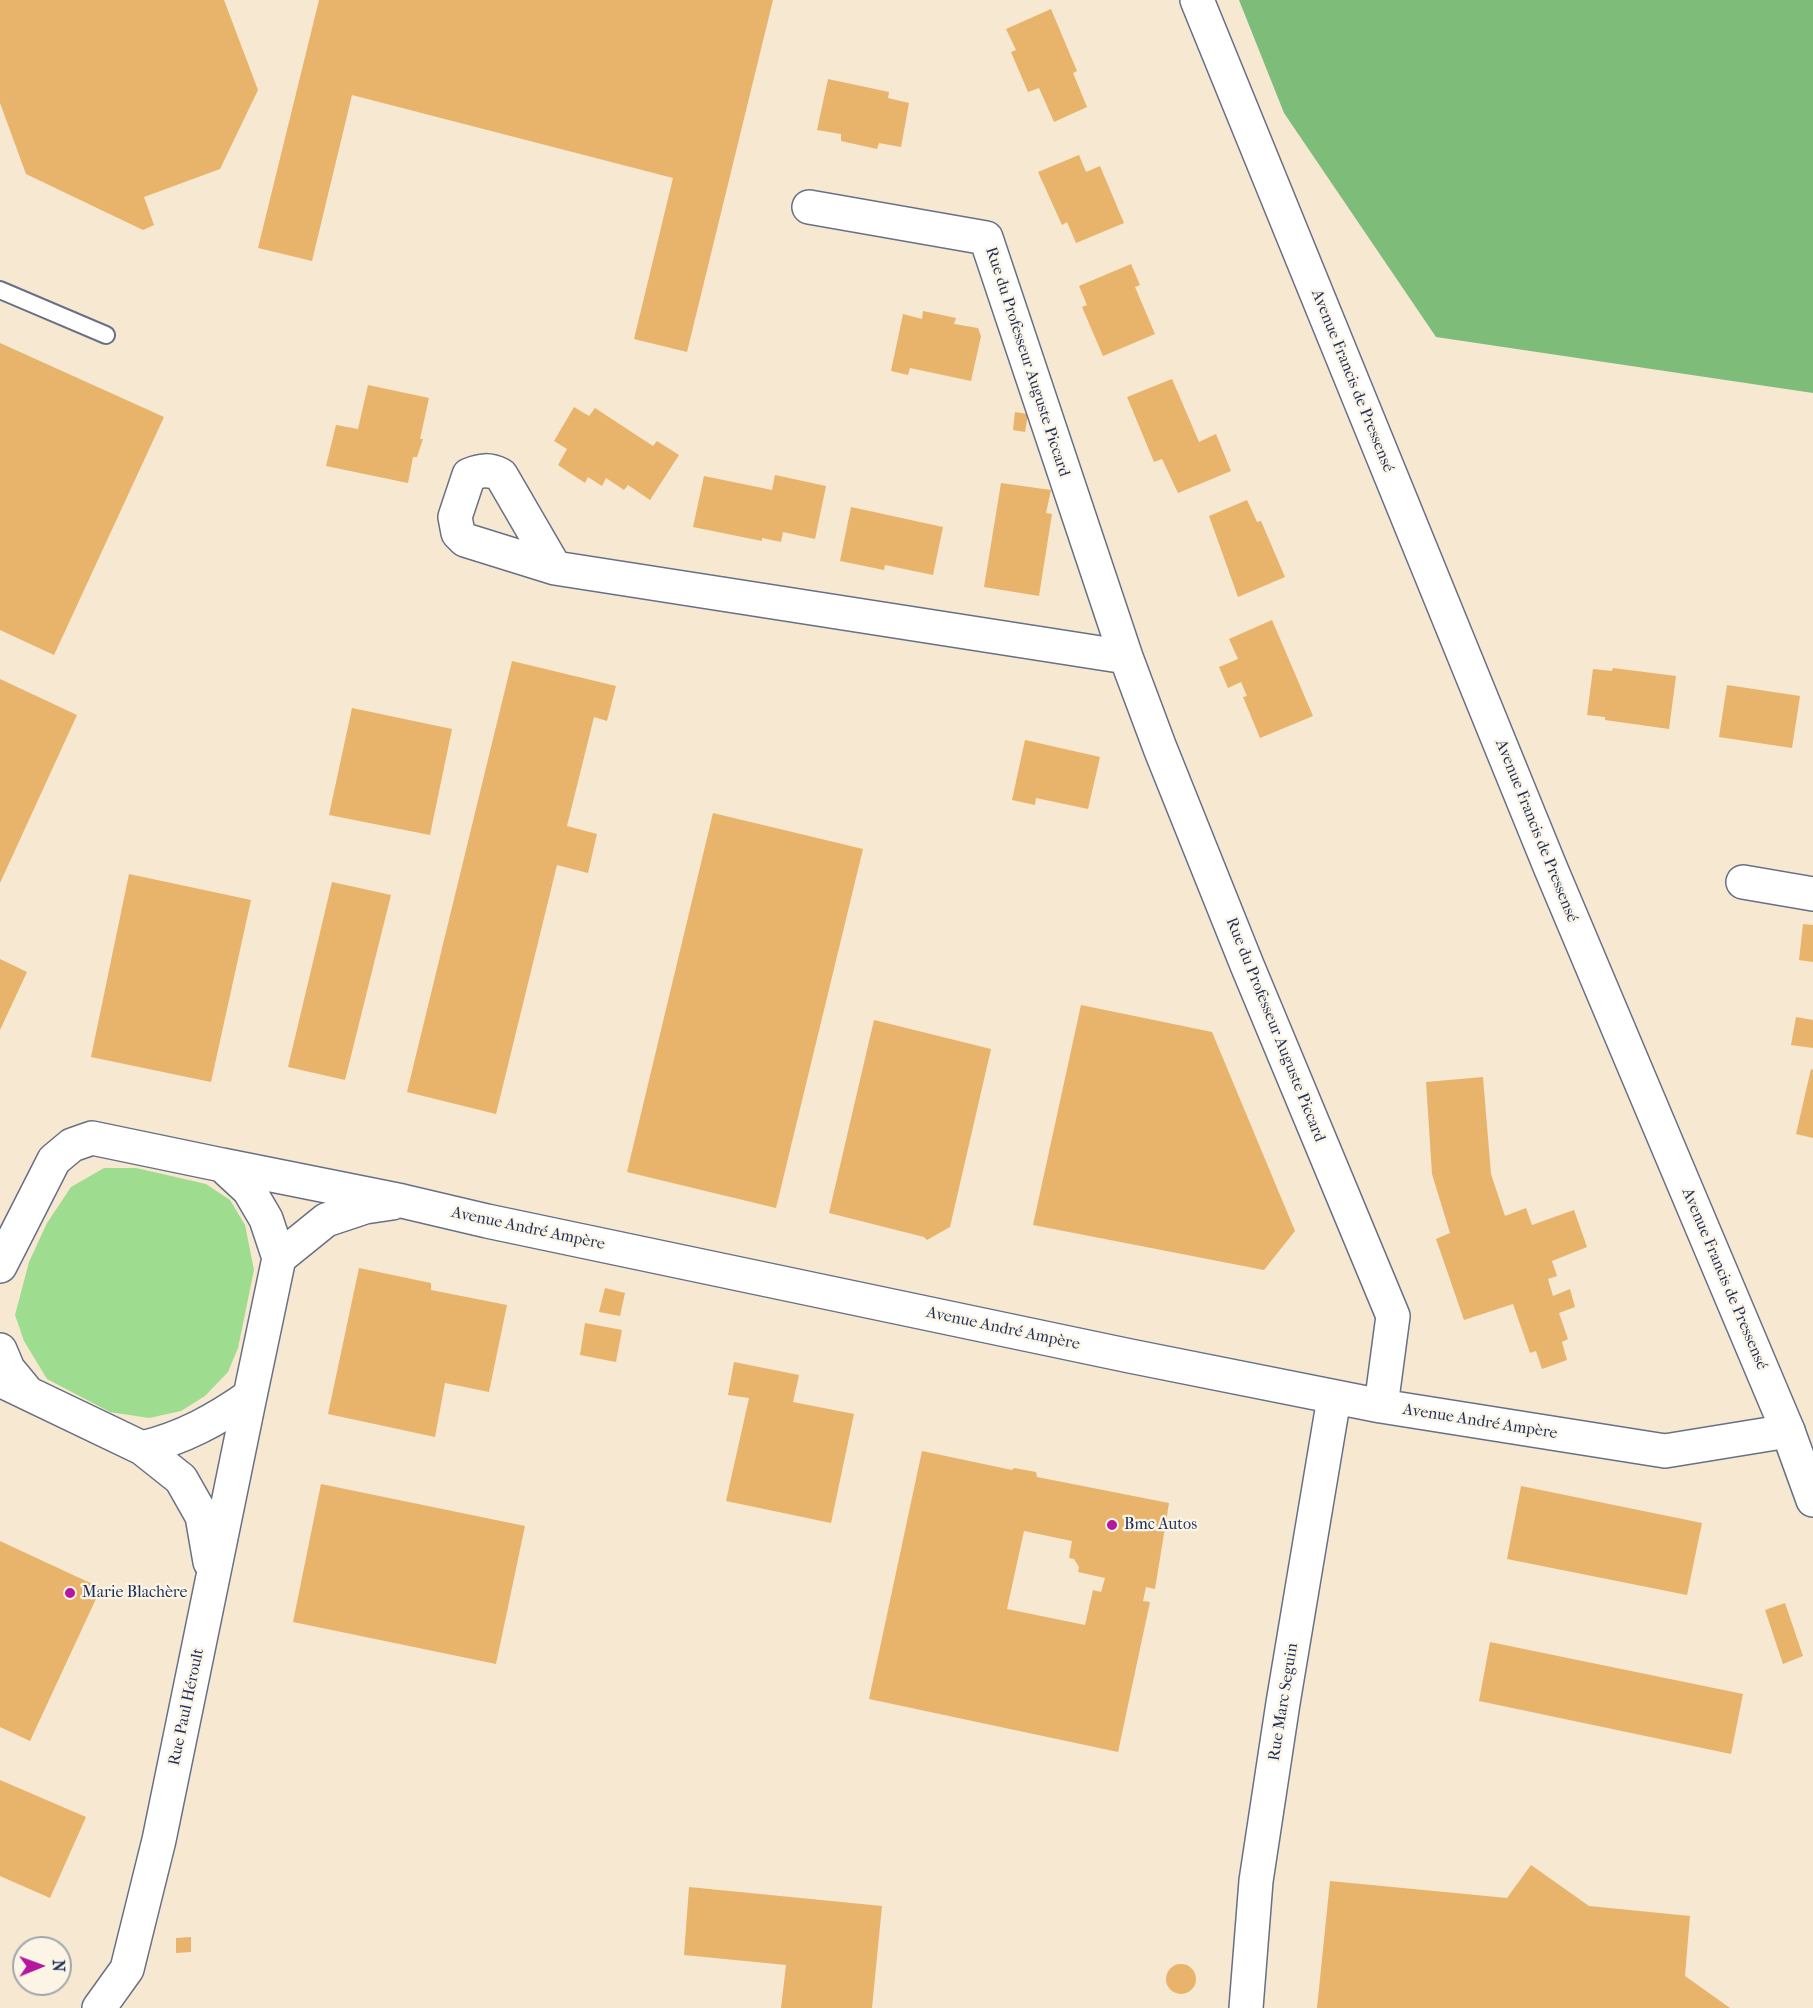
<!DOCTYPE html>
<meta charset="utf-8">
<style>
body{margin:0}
#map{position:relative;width:1813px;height:2008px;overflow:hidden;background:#f7e8d1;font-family:"IM FELL French Canon",serif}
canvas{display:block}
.north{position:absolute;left:12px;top:1936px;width:60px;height:60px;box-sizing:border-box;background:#fcf5e5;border:2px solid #a2a6af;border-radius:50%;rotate:89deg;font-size:16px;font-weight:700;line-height:24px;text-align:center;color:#1b2f5e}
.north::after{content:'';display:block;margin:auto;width:21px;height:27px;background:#b5179e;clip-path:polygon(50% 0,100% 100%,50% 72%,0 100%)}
</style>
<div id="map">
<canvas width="1813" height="2008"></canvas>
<div class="north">N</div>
</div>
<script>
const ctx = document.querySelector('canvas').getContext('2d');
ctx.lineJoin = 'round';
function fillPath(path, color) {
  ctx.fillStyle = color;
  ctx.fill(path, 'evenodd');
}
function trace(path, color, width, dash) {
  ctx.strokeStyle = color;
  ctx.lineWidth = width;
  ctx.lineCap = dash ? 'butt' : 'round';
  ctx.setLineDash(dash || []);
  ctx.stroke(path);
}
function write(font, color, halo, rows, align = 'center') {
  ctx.font = font + ' "IM FELL French Canon",serif';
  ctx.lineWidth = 4.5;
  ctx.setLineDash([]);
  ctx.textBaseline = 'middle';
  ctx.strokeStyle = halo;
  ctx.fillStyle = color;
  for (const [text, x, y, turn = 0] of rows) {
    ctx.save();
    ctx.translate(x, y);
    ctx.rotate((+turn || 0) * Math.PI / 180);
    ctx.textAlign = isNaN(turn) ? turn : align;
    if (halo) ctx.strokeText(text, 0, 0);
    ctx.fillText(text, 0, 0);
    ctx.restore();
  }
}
fillPath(new Path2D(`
 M104,1168H136L206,1184L230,1200L245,1225L254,1270L238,1348L228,1372L205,1396L181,1411L149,1418L110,1412L47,1379L24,1341L15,1315L29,1262L47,1223L71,1187Z`), '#9edc90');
fillPath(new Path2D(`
 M1239,0H1813V393L1436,337L1284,113Z`), '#7ebc7a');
fillPath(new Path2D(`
 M0,0H224L258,90L220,169L144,197L154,225L143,230L26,174L0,103Z
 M319,0H773L687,352L634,339L673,178L352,95L312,261L258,248Z
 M1051,9L1077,71L1073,73L1087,107L1054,122L1039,88L1028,92L1011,52L1016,50L1006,29Z
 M828,79L889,92L888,98L909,103L901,147L879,143L877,149L841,141V134L817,130Z
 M1079,155L1086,172L1100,166L1124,223L1076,243L1067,222L1062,225L1038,172Z
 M1131,264L1140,285L1135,287L1155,334L1103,356L1082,307L1087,305L1079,286Z
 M923,311L956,318L954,324L978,328L981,336L971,381L910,368L908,375L891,371L903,314L922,319Z
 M0,343L164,417L54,655L0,630Z
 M1172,379L1199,442L1216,434L1231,471L1178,493L1162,459L1154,462L1127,397Z
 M368,385L429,398L420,439H423L417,457H413L408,483L326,466L336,425L358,429Z
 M574,407L589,416L595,408L653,446L657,441L679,455L650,500L628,485L624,490L606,478L602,486L588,477L585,483L558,465L567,449L554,441Z
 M1015,412L1028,414L1025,432L1013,430Z
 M775,475L826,486L815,539L783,532L781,542L762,538V541L693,527L704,476L772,490Z
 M1001,483L1051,490L1046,513L1052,514L1039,596L984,587Z
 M1247,500L1257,522L1261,521L1285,577L1238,597L1209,516Z
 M851,507L943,527L933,575L885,565L884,570L840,561Z
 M1272,620L1313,716L1260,738L1243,697L1247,696L1241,682L1228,688L1219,667L1238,659L1229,639Z
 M512,661L616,686L607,721L594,717L567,826L597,834L588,873L557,865L496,1114L407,1092Z
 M1613,668L1676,676L1669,729L1605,720V717L1587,715L1593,669L1612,671Z
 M0,679L77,715L0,883Z
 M1727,685L1800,696L1792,748L1719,737Z
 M352,708L452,729L430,835L329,815Z
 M1025,740L1100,757L1088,809L1036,798L1035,805L1012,800Z
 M713,813L863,849L776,1208L627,1172Z
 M129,874L251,900L211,1082L91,1057Z
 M332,882L391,895L345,1080L288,1067Z
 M1803,924L1813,925V962L1799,960Z
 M0,959L27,972L0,1030Z
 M1081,1005L1212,1032L1295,1231L1264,1270L1033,1225Z
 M1796,1017L1813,1020V1048L1791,1045Z
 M874,1020L991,1049L950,1227L927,1240L924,1237L829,1213Z
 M1811,1069L1813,1070V1138L1796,1134Z
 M1483,1077L1491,1174L1505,1216L1526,1208L1532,1225L1574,1210L1587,1247L1552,1261L1557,1276L1548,1279L1553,1296L1570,1289L1575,1307L1559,1313L1568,1339L1562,1342L1567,1360L1542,1369L1536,1351L1530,1353L1513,1304L1464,1320L1436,1239L1450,1233L1432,1174L1426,1082Z
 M359,1268L431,1283V1290L507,1305L489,1392L445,1383L435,1437L328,1414Z
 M605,1288L625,1293L620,1316L599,1312Z
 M585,1323L622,1330L616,1362L580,1355Z
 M734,1362L799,1375L793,1402L854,1414L831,1523L726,1501L749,1398L728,1395Z
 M922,1451L1012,1470L1014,1468L1036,1472L1037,1477L1169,1503L1155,1589L1146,1587L1143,1601L1150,1602L1118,1752L869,1699ZM1024,1531L1072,1541L1069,1558L1074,1559L1079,1567L1078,1572L1105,1578L1101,1592L1093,1590L1085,1625L1007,1609Z
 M321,1484L525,1526L496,1664L293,1622Z
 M1521,1486L1702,1523L1687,1595L1507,1559Z
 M0,1541L101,1588L30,1741L0,1727Z
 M1785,1603L1803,1656L1783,1664L1765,1610Z
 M1490,1642L1743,1694L1731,1754L1479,1701Z
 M0,1780L86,1817L50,1898L0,1876Z
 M1531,1865L1589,1906L1690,1916L1685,1976L1730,2008H1317L1330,1881L1507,1898Z
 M689,1887L882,1906L872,2008H781L786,1965L684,1955Z
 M191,1937V1952L176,1953V1938Z
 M1166 1979a15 15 0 1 1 30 0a15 15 0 1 1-30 0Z`), '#e8b36b');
const service = new Path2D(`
 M0,290L106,335`);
const minor = new Path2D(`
 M809,207L986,238L1126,657
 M555,568L465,540L458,533L455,517L469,475C481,470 489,469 501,475L555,568L1126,657L1160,748L1247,965L1393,1316L1381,1406
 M1743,882L1813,894
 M222,1165L402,1201L487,1221L1130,1356L1381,1406L1665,1451L1788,1431
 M279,1258L326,1220L365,1207L392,1203
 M0,1266L54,1160L72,1145L92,1138L222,1165L249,1190L266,1219L279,1258L250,1396C216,1420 183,1438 142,1448L0,1380
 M0,1350L8,1369L27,1392
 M142,1448L181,1479L202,1516L210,1562
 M99,2008L127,1969L159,1840L250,1396
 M1246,2008L1256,1881L1283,1703L1334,1398`);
const primary = new Path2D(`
 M1197,0L1551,869L1788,1431L1813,1500`);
trace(service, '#687086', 20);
trace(minor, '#687086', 36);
trace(primary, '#687086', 36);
trace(service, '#fff', 16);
trace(minor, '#fff', 33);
trace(primary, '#fff', 33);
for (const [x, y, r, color] of [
 [1112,1525,6,"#b5179e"],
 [70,1593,6,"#b5179e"]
]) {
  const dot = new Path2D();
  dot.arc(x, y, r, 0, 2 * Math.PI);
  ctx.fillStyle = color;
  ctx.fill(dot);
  trace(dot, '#fcf5e5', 2);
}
write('16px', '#1b2f5e', '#fcf5e5', [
 ["Rue du Professeur Auguste Piccard",1027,362,72],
 ["Avenue Francis de Pressensé",1352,381,68],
 ["Avenue Francis de Pressensé",1536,831,68],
 ["Rue du Professeur Auguste Piccard",1275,1030,68],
 ["Avenue André Ampère",528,1229,12],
 ["Avenue Francis de Pressensé",1724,1279,67],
 ["Avenue André Ampère",1003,1329,12],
 ["Avenue André Ampère",1480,1422,9],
 ["Rue Marc Seguin",1284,1702,-81],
 ["Rue Paul Héroult",187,1707,-78]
]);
write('16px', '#1b2f5e', '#fcf5e5', [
 ["Bmc Autos",1124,1525],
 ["Marie Blachère",82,1593]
], 'left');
</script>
